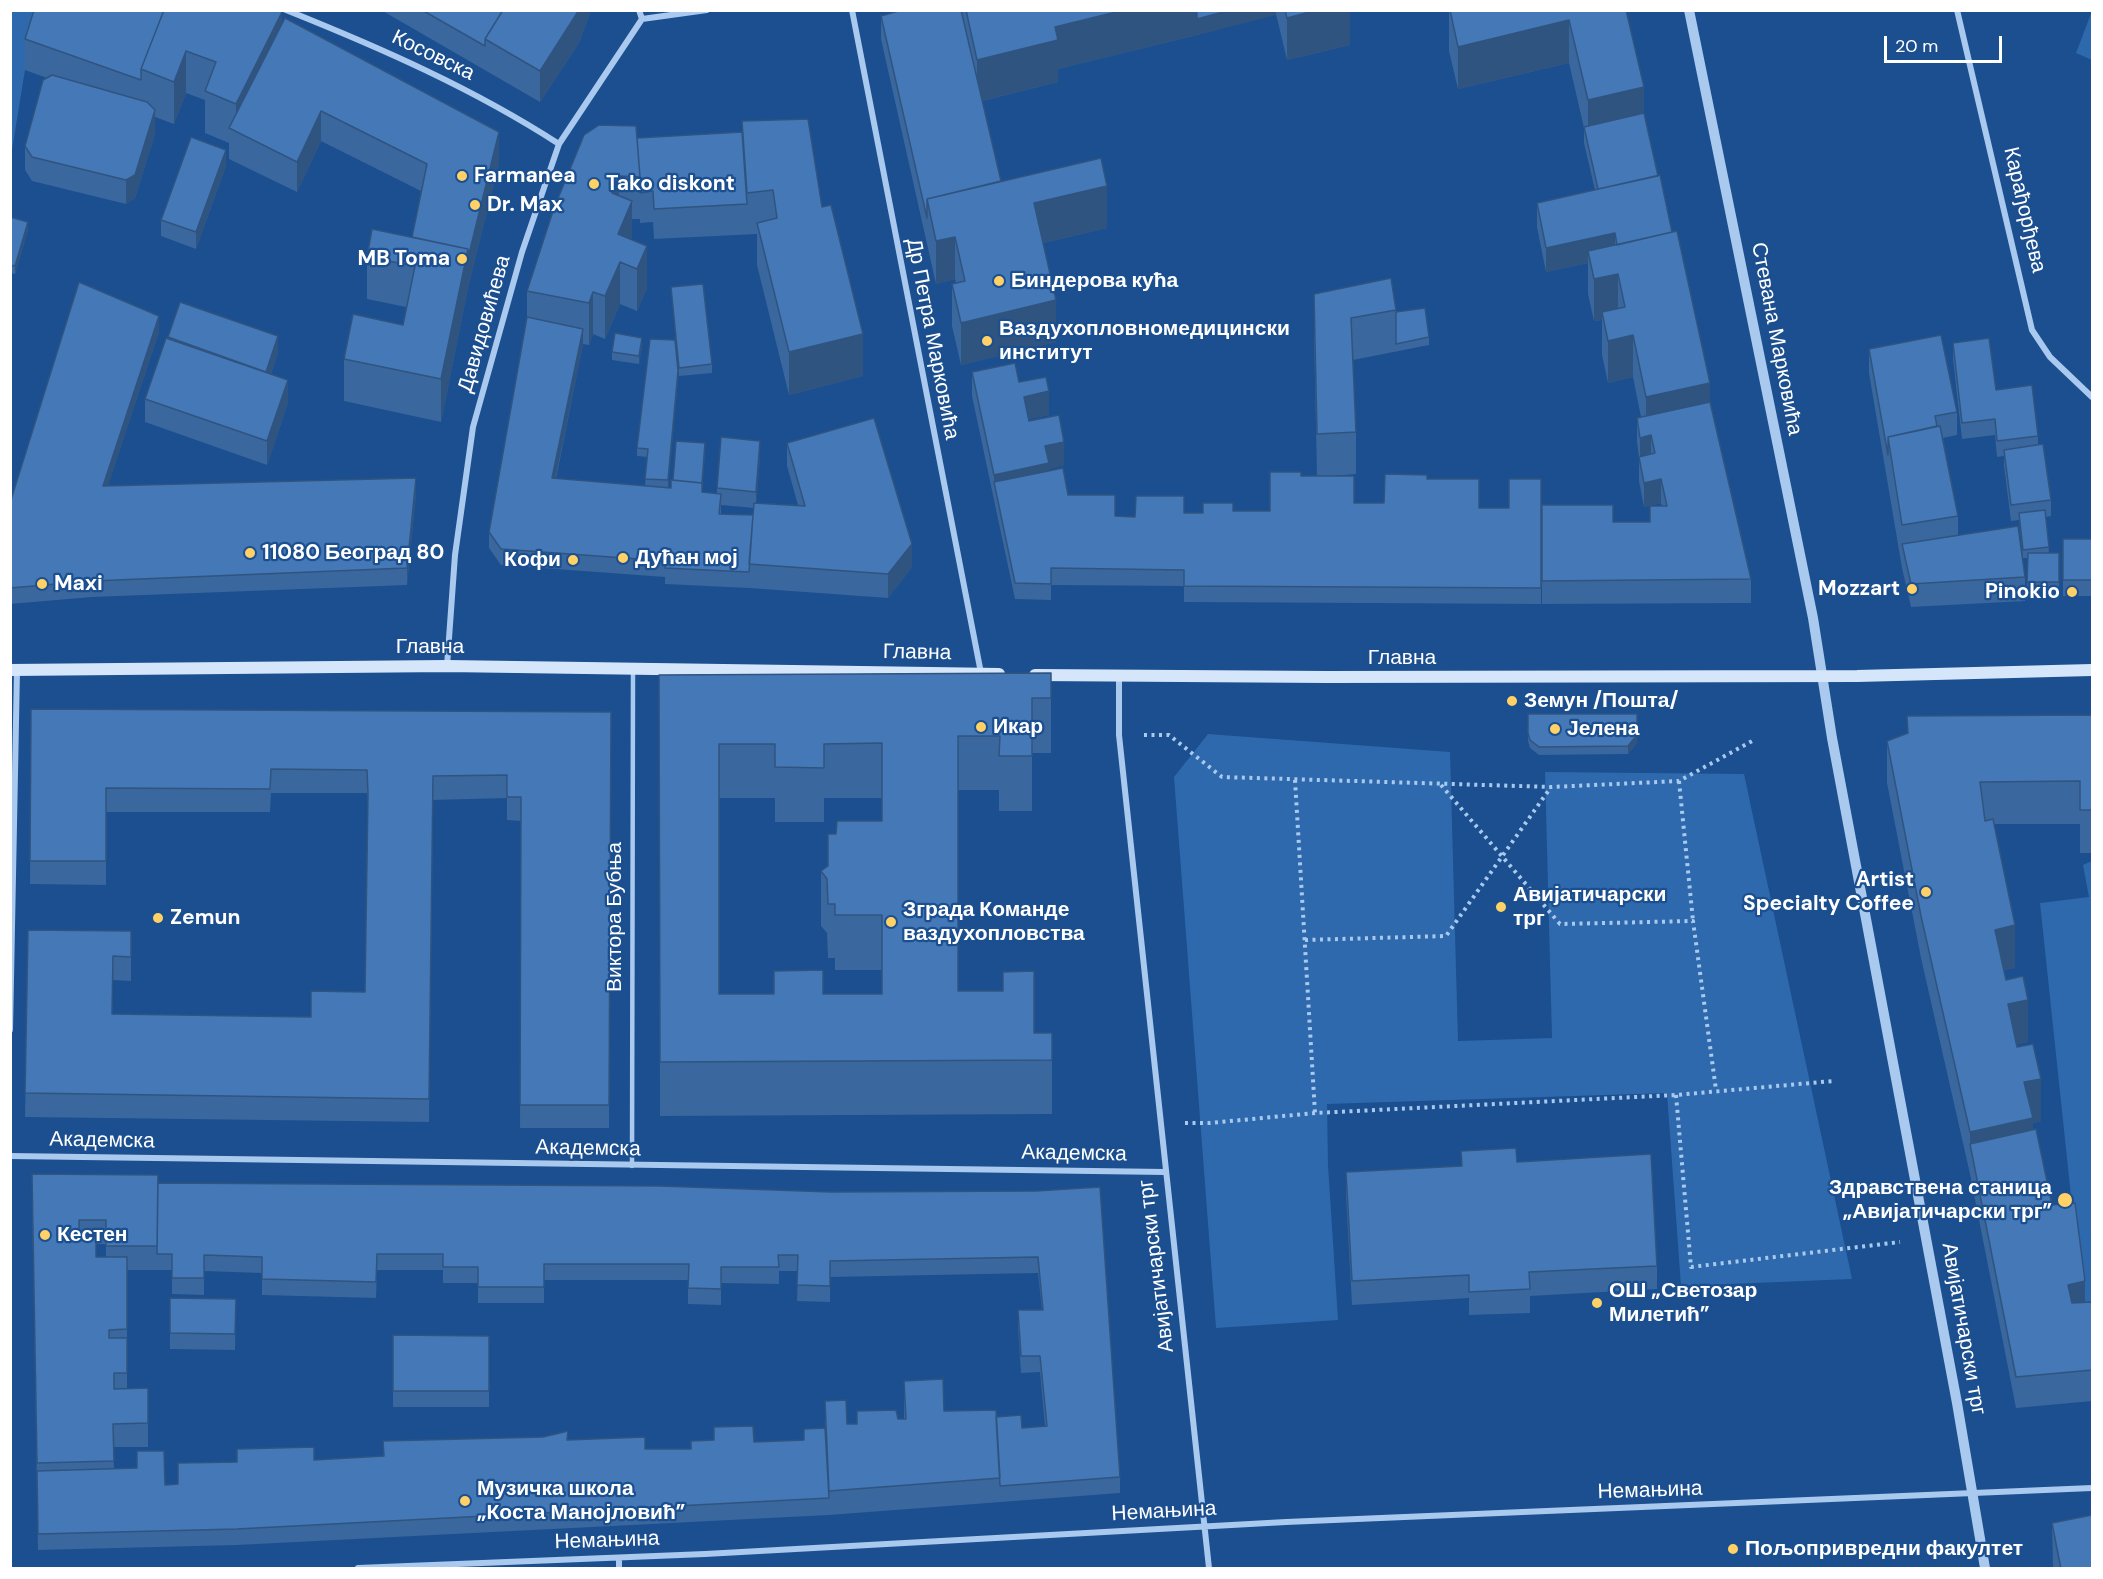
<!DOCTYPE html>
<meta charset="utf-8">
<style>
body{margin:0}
#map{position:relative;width:2103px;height:1579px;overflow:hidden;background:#1b4f8f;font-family:"DM Sans",sans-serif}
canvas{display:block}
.frame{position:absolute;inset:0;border:12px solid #fff;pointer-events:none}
.scale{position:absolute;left:1884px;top:36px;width:118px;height:27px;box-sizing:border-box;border:3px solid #fff;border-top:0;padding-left:8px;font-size:18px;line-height:21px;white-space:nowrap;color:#fff;-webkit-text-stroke:4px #1b4f8f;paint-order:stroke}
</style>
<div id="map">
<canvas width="2103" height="1579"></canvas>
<div class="frame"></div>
<div class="scale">20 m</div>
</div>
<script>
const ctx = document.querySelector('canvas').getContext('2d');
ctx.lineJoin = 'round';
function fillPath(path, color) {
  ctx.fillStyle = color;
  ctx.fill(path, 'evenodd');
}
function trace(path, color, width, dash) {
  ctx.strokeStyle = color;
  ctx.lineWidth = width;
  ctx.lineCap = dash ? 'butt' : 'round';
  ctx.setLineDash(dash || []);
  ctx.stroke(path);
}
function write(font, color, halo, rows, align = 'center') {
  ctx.font = font + ' "DM Sans",sans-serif';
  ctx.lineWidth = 4.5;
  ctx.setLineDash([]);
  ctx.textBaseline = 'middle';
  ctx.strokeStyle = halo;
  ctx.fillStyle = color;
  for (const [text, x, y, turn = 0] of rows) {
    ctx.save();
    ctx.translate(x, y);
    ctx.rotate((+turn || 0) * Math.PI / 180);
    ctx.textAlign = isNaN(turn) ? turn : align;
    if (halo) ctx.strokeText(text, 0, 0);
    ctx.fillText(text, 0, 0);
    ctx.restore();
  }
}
fillPath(new Path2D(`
 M11,11H44L25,70L11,156Z
 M2092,11V60L2076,53Z
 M1208,734L1450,752L1458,1041L1552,1038L1545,772L1744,774L1852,1279L1681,1286L1667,1093L1327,1104L1328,1165L1338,1320L1216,1328L1174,777Z
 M2092,861V1322L2085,1311L2075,1234L2040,903L2089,897L2083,865Z`), '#2e69ad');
trace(new Path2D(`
 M1144,735H1169L1222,777L1551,787L1679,781L1754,740
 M1295,780L1315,1113
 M1679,781L1693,921
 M1441,785L1560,924L1693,921L1716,1090
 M1305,940L1446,936L1551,787
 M1676,1095L1691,1267L1900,1242
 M1185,1123H1210L1315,1113L1676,1095L1833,1081`), '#a9c9ee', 4, [3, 4.5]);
trace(new Path2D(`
 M632,1166L633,671`), '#a9c9ee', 4.5);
trace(new Path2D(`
 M286,10C381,48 474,89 559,144
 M639,10L642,19
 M852,10L981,673
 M1957,10L2032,330L2050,357L2092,397
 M642,19L707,10
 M447,666L455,555L473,427L522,252L559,144L642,19
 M1119,676V735L1209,1568
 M10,1030L17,670
 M10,1156L1165,1172
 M358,1568L705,1554L1286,1522L2092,1488
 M619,1568V1558`), '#a9c9ee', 6);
trace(new Path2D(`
 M1689,10L1813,618L1832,738L1957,1403L1985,1568`), '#a9c9ee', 10);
trace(new Path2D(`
 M10,670L447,666L999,674
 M1035,675L1327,677L1857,676L2092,670`), '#d6e6fa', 12);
fillPath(new Path2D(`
 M381,10H590V13L579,43L540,102Z
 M902,10H1350V45L1287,60L1276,14L1197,35L1058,69V82L982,101L1001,181L1107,228L1043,243L1056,342L961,365L952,326V284L956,283L955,279L936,284L881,39V16Z
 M1449,10H1626L1644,113L1751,579V603L1542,604V505L1613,522H1650L1662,506L1661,503L1644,507L1639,481V457L1637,442V418L1641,417L1633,377L1608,383L1602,355V320L1594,321L1588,294V263L1546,272L1537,227V203L1595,190L1584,143V128L1569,63L1458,89L1449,51Z
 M282,24L499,163L468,288L441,422L344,401V359L403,325L406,307L367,299V257L412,237L421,191L321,141L297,192L229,159V143L205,133V100L186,93L174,124L155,117V134L135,198L126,204L32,181L25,170V146L47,78L25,70V39Z
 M742,121L822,207L863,376L789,395L757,265V234L654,239L653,222L640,223V219H632V240L647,288L637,311L620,304L605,339L593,334L589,345L583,344L556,479L645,486L647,457L637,456V448L678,379L668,488H671L673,480L705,451L702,492L717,494V488L760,457L756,503L798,505L787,466V443L912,567L888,598L749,588L665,584V577L501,565L489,548V532L527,317V291L637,138L742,132ZM721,505L754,508L753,515L721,514Z
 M226,166L196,249L161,236V220Z
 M10,217L28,230L15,274L10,273Z
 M671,287L712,364V373L679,376Z
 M1314,294L1396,310V312L1429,337V345L1353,360L1356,432V474L1333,476L1354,503H1384L1427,479L1479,508H1509L1541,479V604L1184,602V586L1051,585V600L1015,599L972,396V372L1019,382L1049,415L1028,419L1029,421L1064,465L1049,469V471L1068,495L1115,516L1135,517L1233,511H1270L1301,476H1317L1314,336Z
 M159,332L108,485L416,494L407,585L92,597L10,604V503Z
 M1953,343L2038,436V445L2051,500V516L2046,517L2049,553H2059V590L2027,591L2028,558H2023L2019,520L2011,521L2004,466V456L1997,457L1995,435L1962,439L1953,359Z
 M642,346L639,364L612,360V352Z
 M1869,349L1957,412V435L1943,438L1958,516V536L2025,577V601L1911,607L1902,568L1869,373Z
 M278,353L271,374L288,403L267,465L145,422V399Z
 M2063,539H2092V596H2063Z
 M1051,673V753H1032V811H999V790H958V991L1034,1033H1052V1114L660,1116L659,675ZM719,798H775V822H824V798H882V821L836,834L828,866L821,871V926L827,933L828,958H835V970H882V994H719Z
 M31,709L611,712L609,1128H520L521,821L507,820V798L433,800L429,1122L25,1117L28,930L131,931V981L113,980L112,1014L311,1017L365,992L368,810L367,793H271L270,812H106V885L30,884Z
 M1528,714H1637V743L1628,754L1539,755L1530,748L1528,741Z
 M2092,715V853H2080V824H1994L2015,968L2004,970L2006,980L2028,1042L2017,1044L2041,1121L2033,1123V1130L2052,1205L2085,1303L2092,1302V1401L2016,1408L1970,1174L1921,958L1887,783V741L1907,733V716Z
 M1461,1151L1517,1162L1657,1266V1289L1530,1296V1313L1469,1315V1298L1352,1305L1346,1196V1172L1461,1166Z
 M158,1183L831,1192L1036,1191L1120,1477V1493L829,1515L237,1545L38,1550L32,1198ZM96,1244H106V1257H96ZM127,1270H172V1294L204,1295V1271L262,1273V1295L376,1298L377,1270H443V1283H478V1303H544V1280H688V1304L721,1305V1283L779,1284V1271H798L797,1301L830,1302V1277L1038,1273L1042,1310H1018V1327L1021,1373L1040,1372L1045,1426L1022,1428L996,1417L944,1411L904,1381V1419H898L857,1411V1424H847L825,1401V1428L804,1440L754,1442L691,1441V1449H645L568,1440L383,1441V1456L314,1460L178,1484L165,1485L137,1451V1468L114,1469L113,1447H148V1388H127Z
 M170,1298L236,1299L235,1350L170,1349Z
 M393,1335L489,1336V1407H393Z
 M2052,1523L2092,1569H2053Z`), '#3a679d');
fillPath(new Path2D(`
 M579,10H590V13L579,43L540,102V71Z
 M1124,10H1276V15L1197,35L1058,69V82L977,102V60L1055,27Z
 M1317,10H1350V45L1287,60V18Z
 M282,12V54L236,132V104Z
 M1569,20V63L1458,89V47Z
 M186,51V93L174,124V82Z
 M1644,87V129L1588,143V100Z
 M155,110V134L135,198L126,204V180Z
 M321,111V141L297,192V162Z
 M499,132V163L468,288L441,422V379L468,249Z
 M226,150V166L196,249V232Z
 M619,176V218L612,193Z
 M1107,186V228L1034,245V203Z
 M632,201V243L620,262V304L605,339V296L618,234Z
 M28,222V230L15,274V266Z
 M1615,233V257L1588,251V263L1546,272V248Z
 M955,237V279L936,284V241Z
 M647,246V288L637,311V269Z
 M1618,274V316L1602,312V320L1594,321V279Z
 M593,292V334L589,345V303Z
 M1056,300V342L961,365V323Z
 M159,316V332L103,502V486Z
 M583,329V345L552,495V478Z
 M863,334V376L789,395V352Z
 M1633,335V377L1608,383V341Z
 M278,336V353L266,388V372Z
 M642,338V346L639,364V356Z
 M678,371V379L668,489V480Z
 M288,380V403L267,465V441Z
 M1710,383V426L1651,435V459L1640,462V438L1646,437V397Z
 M1049,391V415L1024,420V397Z
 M760,441V457L756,508V492Z
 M1064,442V465L1049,469V487L994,482V475L1045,446Z
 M416,478V494L407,585V568Z
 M1661,479V503L1644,507V483Z
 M912,544V567L888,598V574Z
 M1637,735V743L1628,754V746Z
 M2015,925V968L1995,972V930Z
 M2028,1000V1042L2008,1046V1004Z
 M2041,1079V1121L2033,1123V1160L1970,1144V1174V1132L2024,1082Z
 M2085,1281V1311L2068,1315V1285Z`), '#305480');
const building = new Path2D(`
 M34,10H164L141,69V80L25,39Z
 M164,10H278L282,12L236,104L205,91L216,62L186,51L174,82L141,69Z
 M422,10H503L485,39V46Z
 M503,10H579L540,71L485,39Z
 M902,10H961L1001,181L927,199V218L881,16Z
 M966,10H1124L1055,27L1058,40L977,60Z
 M1197,10H1230L1197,19Z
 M1285,10H1317L1287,18Z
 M1450,10H1626L1644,87L1588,100L1569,20L1458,47Z
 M285,18L499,132L468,258V249L412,237L427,164L321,111L297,162L229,128Z
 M52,75L147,102L155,110L135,175L126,180L32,157L25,146L43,80Z
 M1644,113L1658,176L1598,189L1584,127Z
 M808,119L822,207L831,205L863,334L789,352L757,223L777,218L773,190L747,193L742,121Z
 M599,125L636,126L640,177L619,176L612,193L632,201L618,234L647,246L637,269L620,262L605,296L593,292L589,303L527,291L554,208L584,135Z
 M742,132L747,204L654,209L653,191L640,193V177L637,138Z
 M191,137L226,150L196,232L161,220Z
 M1101,158L1107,186L1034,203L1056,300L961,323L952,284L965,281L955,237L936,241L927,199Z
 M1660,175L1672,232L1617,245L1615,233L1546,248L1537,203Z
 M10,217L28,222L15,266L10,265Z
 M372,229L468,249L441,379L344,359L353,314L403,325L415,266L367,257Z
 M1677,231L1710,383L1646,397L1633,335L1608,341L1602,312L1625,307L1618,274L1594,279L1588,251Z
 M1391,278L1396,310L1351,318L1356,432L1317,434L1314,294Z
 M79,282L159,316L103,486L416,478L407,568L92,581L10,588V503Z
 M703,284L712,364L679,368L671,287Z
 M180,302L278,336L266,372L168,337Z
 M1425,308L1429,337L1396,344V312Z
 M527,317L583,329L552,478L671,488V480L702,483V492L721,494L719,514L753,515L749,572L665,568L666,561L501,549L489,532Z
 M615,333L642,338L639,356L612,352Z
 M1941,335L1957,412L1935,416L1937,426L1888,437V455L1869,349Z
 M166,338L288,380L267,441L145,399Z
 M1989,338L1996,390L2032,385L2038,436L1997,441L1995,419L1962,423L1953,343Z
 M650,339L675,340L678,371L668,480L645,479L648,449L637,448Z
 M1015,363L1019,382L1046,377L1049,391L1024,397L1029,421L1059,415L1064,442L1045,446L1049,463L994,475L972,372Z
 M1710,402L1751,579L1542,581V505H1613V522H1650V506H1667L1661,479L1644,483L1639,457L1655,453L1651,435L1640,438L1637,418Z
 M874,418L912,544L888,574L749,564L754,503L805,506L787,443Z
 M1940,426L1958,516L1902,525L1888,437Z
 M721,437L760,441L756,492L717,488Z
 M676,441L705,443L702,483L673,480Z
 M2043,444L2051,500L2011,505L2004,450Z
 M1063,468L1068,495H1115V516L1135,517L1136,496H1184V513H1203V503H1233V511H1270V472H1301V476H1354V503H1384L1385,474L1427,475V479H1479V508H1509V479H1541V588L1184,586V570L1051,568V584L1015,583L994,482Z
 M2045,510L2049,547L2023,550L2019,513Z
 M2018,526L2025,577L1911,584L1902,544Z
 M2063,539H2092V580H2063Z
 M2028,553H2059V582H2027Z
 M1051,673V698H1032V756H999L1000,736H958V991H1003V972L1034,971V1033H1052V1060L660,1062L659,675ZM882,743V821H837L836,834H828V866L821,871L827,879L828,904H835V915H882V994H823V970L774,971V994H719V744H775V767L824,768V744Z
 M31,709L611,712L609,1105H520L521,797H507V775L433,776L429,1099L25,1093L28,930L131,931V957L113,956L112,1014L311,1017V991L365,992L368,793L367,770L271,769L270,789L106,788V861H30Z
 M1528,714H1637V735L1628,746L1539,747L1530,740L1528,733Z
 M2092,715V810H2080V781L1980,782L1985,821L1993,819L2015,925L1995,930L2006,980L2023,976L2028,1000L2008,1004L2017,1047L2033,1044L2041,1079L2024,1082L2033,1118L1970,1132L1921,916L1887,741L1908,733L1907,716Z
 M2036,1129L2052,1205L2075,1203L2085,1281L2068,1285L2072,1303L2092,1302V1370L2016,1377L1970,1144Z
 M1516,1148L1517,1162L1651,1154L1657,1266L1529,1272L1530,1289L1469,1292V1275L1352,1281L1346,1172L1462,1166L1461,1151Z
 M32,1174L158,1175L157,1246H106V1220H79V1235L96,1236V1257H127V1329L109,1330V1338H127V1373H114V1389L148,1388V1423L113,1424L114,1461L37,1463Z
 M158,1183L660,1186L831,1192L1036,1191L1100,1187L1120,1477L1000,1486L996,1417L1021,1415L1022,1428L1047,1426L1040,1356H1021L1018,1310H1043L1038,1257L830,1261V1286L797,1285L798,1255H778L779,1267H721V1289L688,1288L689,1264H544V1287H478V1267H443V1254H377L376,1282L262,1279V1257L204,1255V1278H172V1254H157Z
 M170,1298L236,1299L235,1334L170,1333Z
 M393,1335L489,1336V1391H393Z
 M943,1379L944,1411L996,1410L1000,1478L829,1491L825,1401L846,1400L847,1424H857V1411L896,1410L898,1419H906L904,1381Z
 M753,1426L754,1442L804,1440V1429L825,1428L829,1498L237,1529L38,1534L37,1471L137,1468V1451H164L165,1485L178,1484V1463L237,1462V1449L314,1447V1460L384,1456L383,1441L543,1437L568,1431L567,1440L645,1437V1449H691V1441L714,1440V1427Z
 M2092,1515V1569H2061L2052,1523Z`);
fillPath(building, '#4478b7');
trace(building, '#305480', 1.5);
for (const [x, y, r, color] of [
 [462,176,6,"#ffd166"],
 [594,184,6,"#ffd166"],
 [475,205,6,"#ffd166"],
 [462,259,6,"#ffd166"],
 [999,281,6,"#ffd166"],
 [987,341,6,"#ffd166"],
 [250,553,6,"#ffd166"],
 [623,558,6,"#ffd166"],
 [573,560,6,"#ffd166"],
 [42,584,6,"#ffd166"],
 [1912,589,6,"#ffd166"],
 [2072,592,6,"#ffd166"],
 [1512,701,6,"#ffd166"],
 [981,727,6,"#ffd166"],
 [1555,729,6,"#ffd166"],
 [1926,892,6,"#ffd166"],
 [1501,907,6,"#ffd166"],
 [158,918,6,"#ffd166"],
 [891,922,6,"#ffd166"],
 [2065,1200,8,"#ffd166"],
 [45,1235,6,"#ffd166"],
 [1597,1303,6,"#ffd166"],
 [465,1501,6,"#ffd166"],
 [1733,1549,6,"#ffd166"]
]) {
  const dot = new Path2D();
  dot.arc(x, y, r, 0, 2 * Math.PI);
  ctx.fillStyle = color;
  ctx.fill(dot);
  trace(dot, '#1b4f8f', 2);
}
write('21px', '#fff', '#1b4f8f', [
 ["Косовска",433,56,26],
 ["Карађорђева",2024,210,77],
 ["Давидовићева",485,324,-74],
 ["Др Петра Марковића",932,339,79],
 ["Стевана Марковића",1776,339,79],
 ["Главна",430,647],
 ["Главна",917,653,1],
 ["Главна",1402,658],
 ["Виктора Бубња",615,917,-90],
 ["Академска",102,1141,1],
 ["Академска",588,1149,1],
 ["Академска",1074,1154,1],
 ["Авијатичарски трг",1157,1266,-97],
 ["Авијатичарски трг",1963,1329,80],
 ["Немањина",1650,1491,-2],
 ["Немањина",1164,1512,-3],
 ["Немањина",607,1541,-2]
]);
write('bold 21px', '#fff', '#1b4f8f', [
 ["Farmanea",474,176],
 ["Tako diskont",606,184],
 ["Dr. Max",487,205],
 ["MB Toma",450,259,"right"],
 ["Биндерова кућа",1011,281],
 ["Ваздухопловномедицински",999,329],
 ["институт",999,353],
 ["11080 Београд 80",262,553],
 ["Дућан мој",635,558],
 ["Кофи",561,560,"right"],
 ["Maxi",54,584],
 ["Mozzart",1900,589,"right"],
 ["Pinokio",2060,592,"right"],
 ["Земун /Пошта/",1524,701],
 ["Икар",993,727],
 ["Јелена",1567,729],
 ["Artist",1914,880,"right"],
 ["Specialty Coffee",1914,904,"right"],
 ["Авијатичарски",1513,895],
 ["трг",1513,919],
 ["Зграда Команде",903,910],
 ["ваздухопловства",903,934],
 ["Zemun",170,918],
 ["Здравствена станица",2052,1188,"right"],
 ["„Авијатичарски трг”",2052,1212,"right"],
 ["Кестен",57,1235],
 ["ОШ „Светозар",1609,1291],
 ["Милетић”",1609,1315],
 ["Музичка школа",477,1489],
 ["„Коста Манојловић”",477,1513],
 ["Пољопривредни факултет",1745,1549]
], 'left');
</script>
